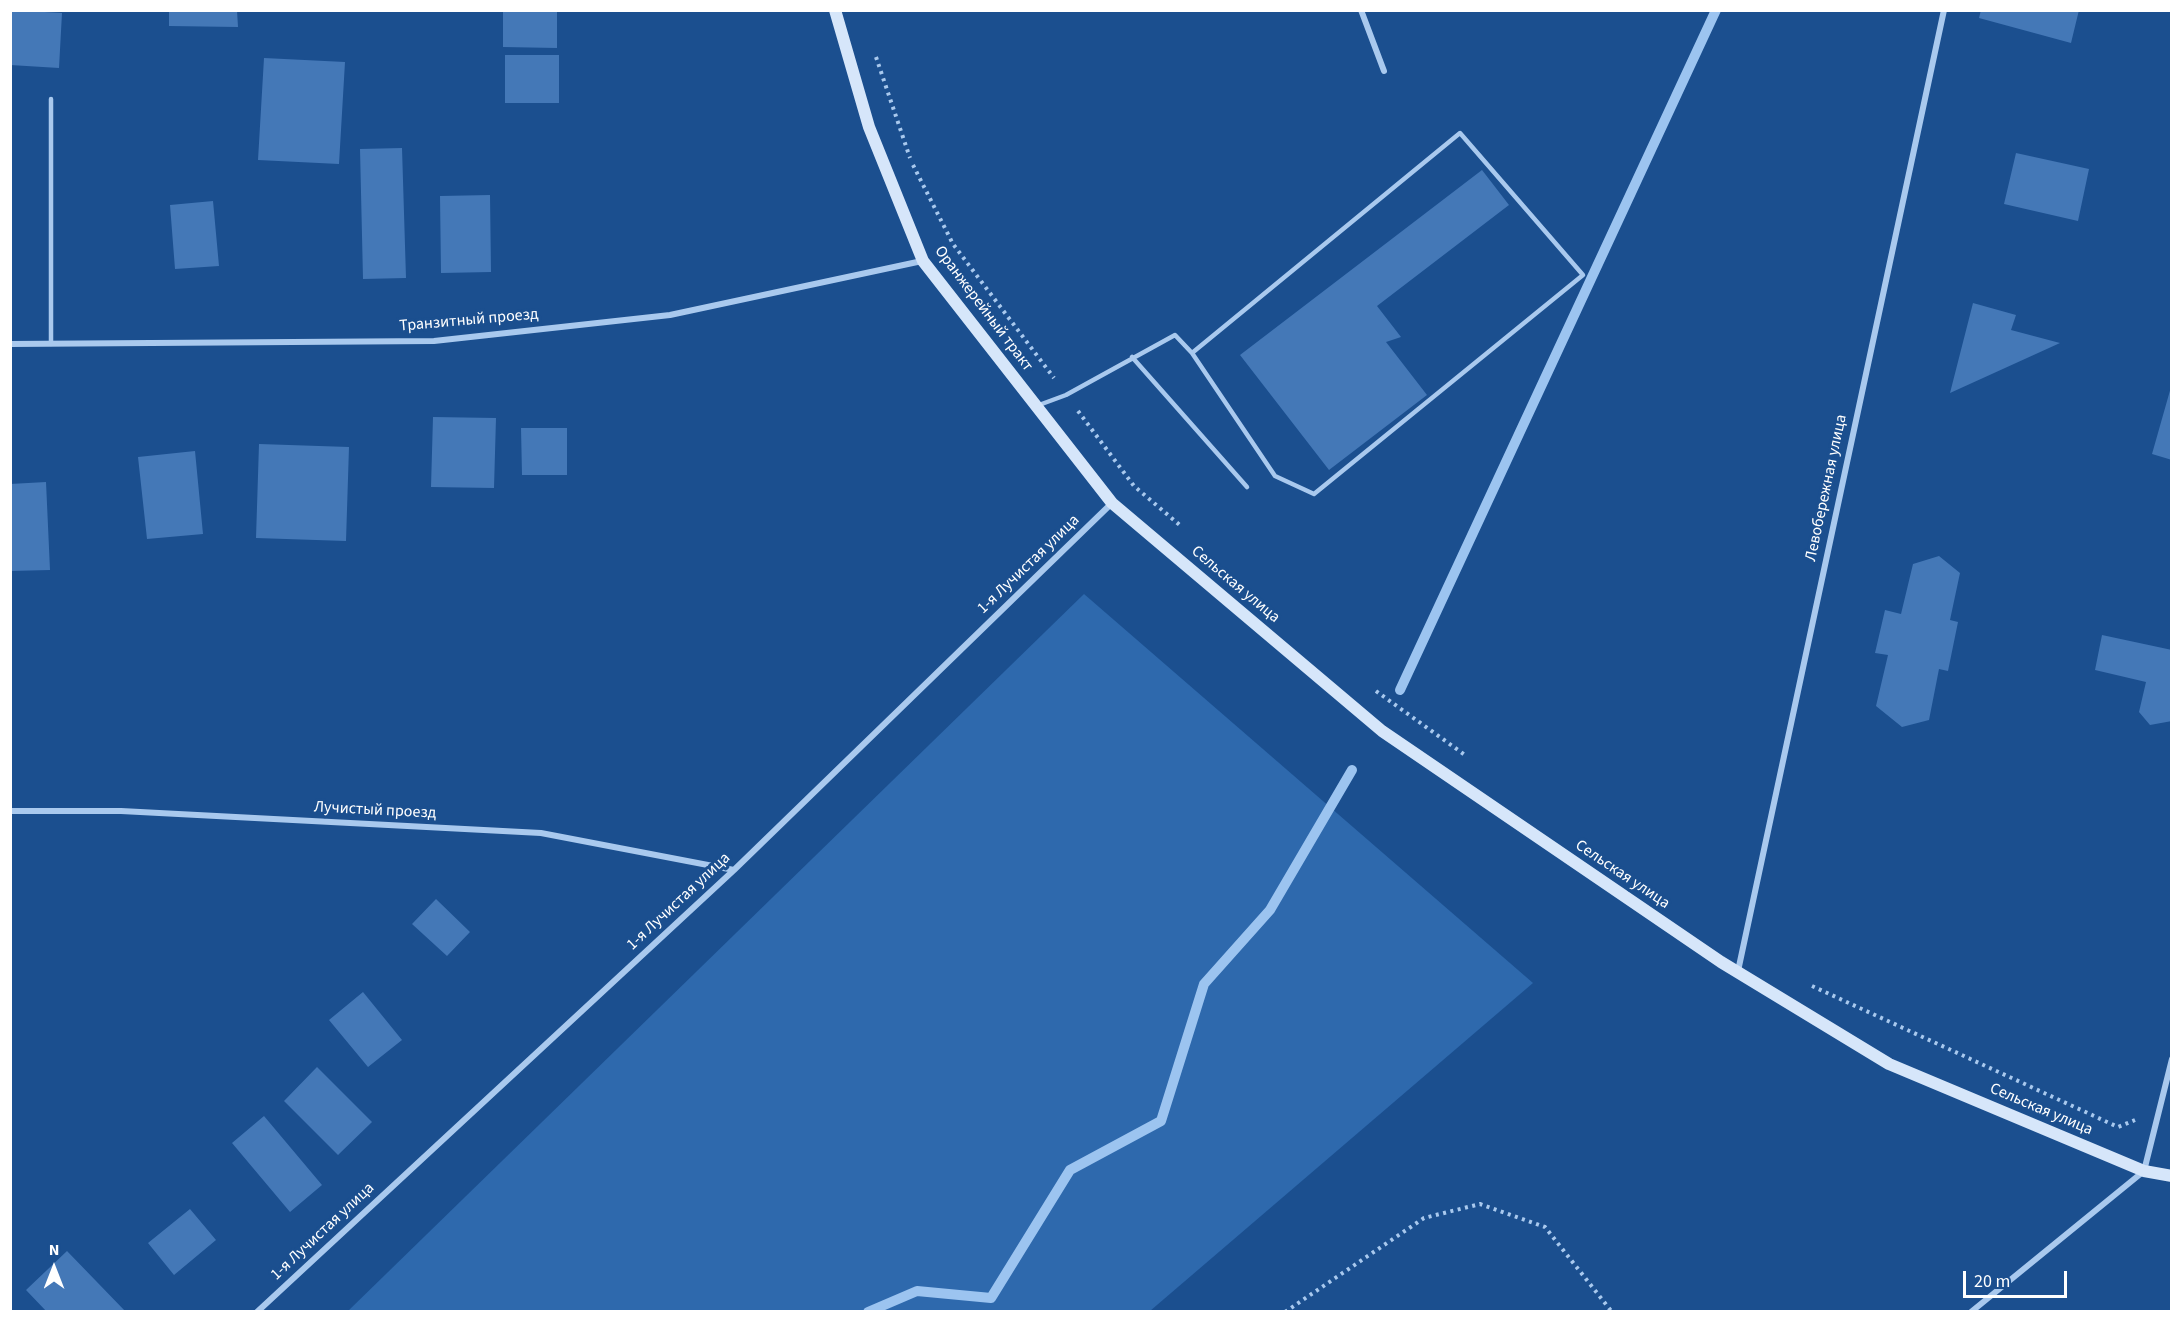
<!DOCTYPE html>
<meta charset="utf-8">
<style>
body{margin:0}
#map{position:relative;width:2182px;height:1322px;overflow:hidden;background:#1b4f8f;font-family:"Source Sans 3",sans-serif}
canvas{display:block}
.frame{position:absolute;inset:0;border:12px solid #fff;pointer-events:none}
.north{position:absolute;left:24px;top:1238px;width:60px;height:60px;-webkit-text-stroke:4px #1b4f8f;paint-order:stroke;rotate:0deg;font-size:16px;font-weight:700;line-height:24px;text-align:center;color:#fff}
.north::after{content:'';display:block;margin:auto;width:21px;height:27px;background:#fff;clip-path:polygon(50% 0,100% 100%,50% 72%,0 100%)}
.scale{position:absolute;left:1963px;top:1271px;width:104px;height:27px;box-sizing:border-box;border:3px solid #fff;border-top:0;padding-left:8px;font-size:18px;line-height:21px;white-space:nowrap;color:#fff;-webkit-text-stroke:4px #1b4f8f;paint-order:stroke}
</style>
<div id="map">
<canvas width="2182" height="1322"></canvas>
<div class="frame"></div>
<div class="north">N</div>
<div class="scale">20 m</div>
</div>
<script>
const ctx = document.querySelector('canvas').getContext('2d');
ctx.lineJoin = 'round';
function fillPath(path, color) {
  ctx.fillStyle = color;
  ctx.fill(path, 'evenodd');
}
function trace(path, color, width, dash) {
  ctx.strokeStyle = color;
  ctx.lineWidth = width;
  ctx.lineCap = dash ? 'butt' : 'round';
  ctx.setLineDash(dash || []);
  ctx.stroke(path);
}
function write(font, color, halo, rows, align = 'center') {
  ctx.font = font + ' "Source Sans 3",sans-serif';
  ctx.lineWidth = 6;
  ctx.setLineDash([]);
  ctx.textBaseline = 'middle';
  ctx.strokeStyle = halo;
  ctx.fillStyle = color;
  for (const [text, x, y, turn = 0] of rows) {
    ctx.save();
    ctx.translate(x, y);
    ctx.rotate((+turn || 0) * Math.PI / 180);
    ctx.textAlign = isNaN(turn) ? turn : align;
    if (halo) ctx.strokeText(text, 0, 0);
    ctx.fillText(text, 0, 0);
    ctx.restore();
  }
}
fillPath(new Path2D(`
 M1084,594L1533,983L1150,1311H348Z`), '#2e69ad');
trace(new Path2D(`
 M1400,690L1716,10
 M868,1312L917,1291L991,1298L1070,1170L1161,1121L1204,984L1270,910L1352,770`), '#9cc4f0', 10);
fillPath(new Path2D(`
 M10,10L62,13L59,68L10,65Z
 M169,10H237L238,27L169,26Z
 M503,10H557V48L503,47Z
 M1981,10H2079L2071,43L1979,18Z
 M505,55H559V103H505Z
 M264,58L345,62L339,164L258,160Z
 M402,148L406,278L363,279L360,149Z
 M2016,153L2089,169L2078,221L2004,204Z
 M1482,170L1509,205L1377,306L1401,337L1386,342L1427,395L1329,470L1240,355Z
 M490,195L491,272L441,273L440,196Z
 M213,201L219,266L175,269L170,205Z
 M1973,303L2016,315L2011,330L2060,343L1950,393Z
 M2171,387H2172V460L2152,454Z
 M433,417L496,418L494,488L431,487Z
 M521,428H567V475H522Z
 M259,444L349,447L346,541L256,538Z
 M195,451L203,534L147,539L138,457Z
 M46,482L50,570L10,571V484Z
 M1939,556L1960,573L1950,620L1958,622L1948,671L1939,669L1929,720L1902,727L1876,706L1888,655L1875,653L1885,610L1901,614L1913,564Z
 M2102,635L2172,650V721L2150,725L2139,712L2146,682L2095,670Z
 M436,899L470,932L447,956L412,924Z
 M363,992L402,1040L368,1067L329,1020Z
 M317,1067L372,1122L338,1155L284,1101Z
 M264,1116L322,1185L290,1212L232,1143Z
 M190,1209L216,1240L174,1275L148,1243Z
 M67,1251L126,1312H47L26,1290Z`), '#4478b7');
trace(new Path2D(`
 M876,57L910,158
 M913,165L953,244L1054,378
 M1078,411L1134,486L1182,527
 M1376,691L1465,755
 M1812,986L2118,1127L2135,1120
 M1285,1312L1424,1218L1480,1204L1545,1227L1612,1312`), '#a9c9ee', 4, [3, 4.5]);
trace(new Path2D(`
 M51,99V344
 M1132,357L1247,487
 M1039,405L1066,395L1175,335L1192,353L1460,133L1583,275L1314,494L1275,476L1192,353`), '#a9c9ee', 4.5);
trace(new Path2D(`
 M1361,10L1384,71
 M10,344L434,341L670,315L922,261
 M10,811H121L541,833L734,870
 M1738,971L1944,10
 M257,1312L734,870L1112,503
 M1971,1312L2144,1171L2172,1059`), '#a9c9ee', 6);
trace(new Path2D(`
 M835,10L869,127L923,261L1112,503L1382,731L1721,962L1889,1064L2144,1171L2172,1176`), '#d6e6fa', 12);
write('16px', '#fff', '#1b4f8f', [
 ["Оранжерейный тракт",983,309,53],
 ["Транзитный проезд",469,321,-5],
 ["Левобережная улица",1827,488,-78],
 ["1-я Лучистая улица",1029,565,-44],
 ["Сельская улица",1235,585,40],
 ["Лучистый проезд",375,811,3],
 ["Сельская улица",1622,875,34],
 ["1-я Лучистая улица",679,902,-43],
 ["Сельская улица",2041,1110,23],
 ["1-я Лучистая улица",323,1232,-43]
]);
</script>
